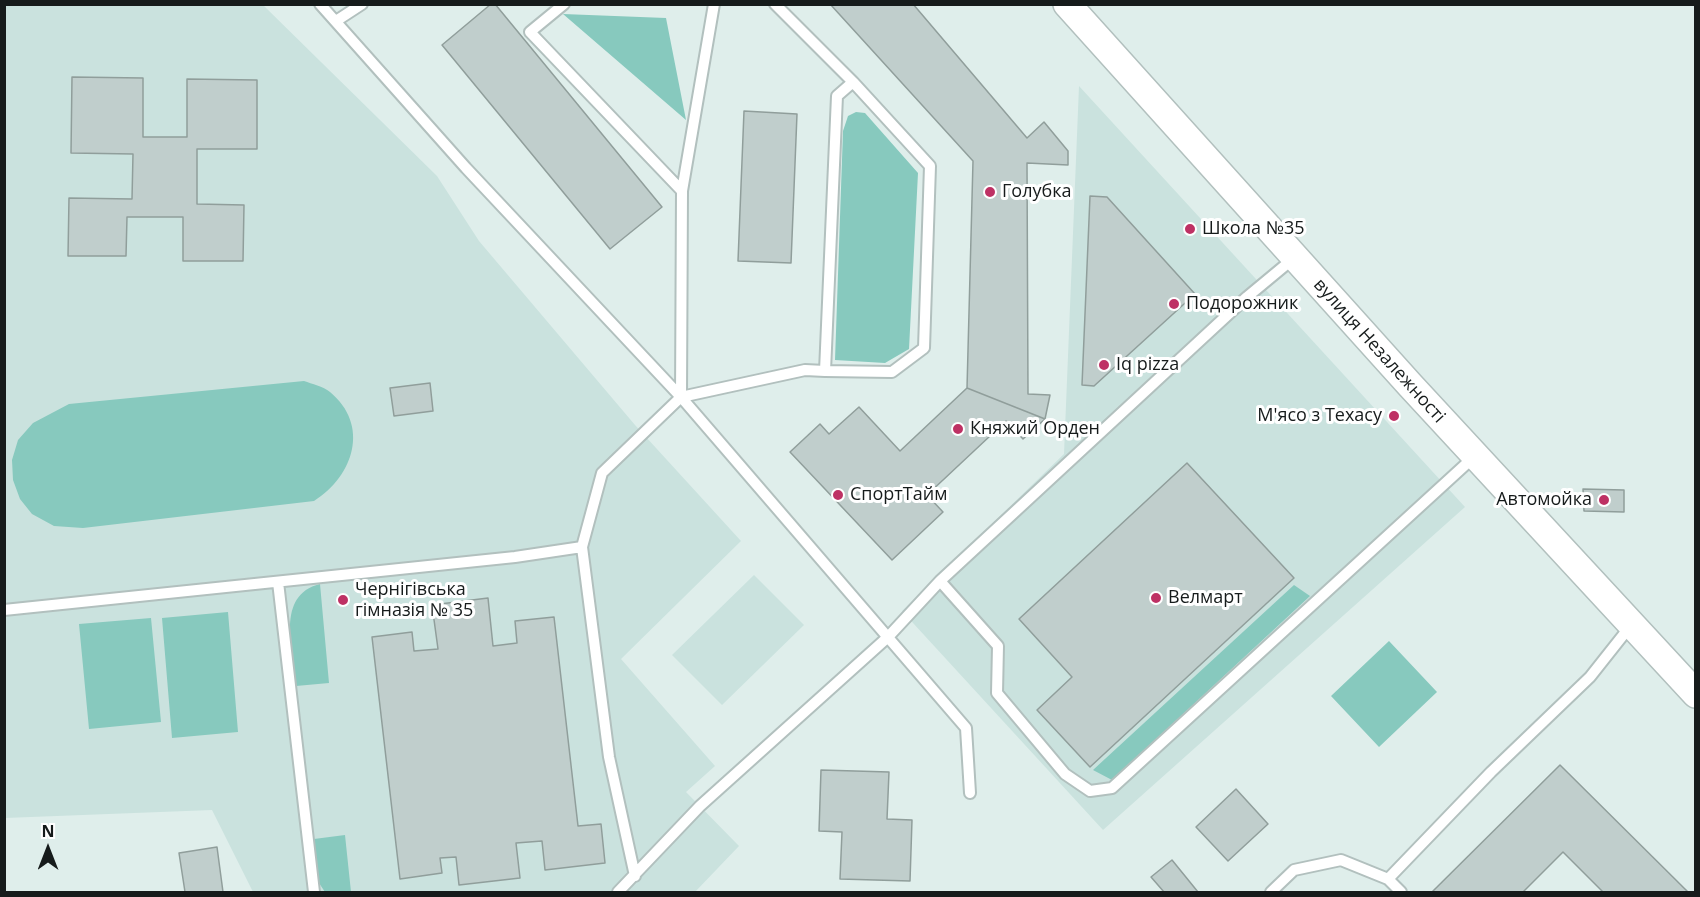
<!DOCTYPE html>
<meta charset="utf-8">
<style>
body{margin:0}
#map{position:relative;width:1700px;height:897px;overflow:hidden;background:#dfeeeb;font-family:"Open Sans",sans-serif}
canvas{display:block}
.frame{position:absolute;inset:0;border:6px solid #161b1b;pointer-events:none}
.north{position:absolute;left:18px;top:819px;width:60px;height:60px;-webkit-text-stroke:4px #fff;paint-order:stroke;rotate:0deg;font-size:16px;font-weight:700;line-height:24px;text-align:center;color:#161b1b}
.north::after{content:'';display:block;margin:auto;width:21px;height:27px;background:#161b1b;clip-path:polygon(50% 0,100% 100%,50% 72%,0 100%)}
</style>
<div id="map">
<canvas width="1700" height="897"></canvas>
<div class="frame"></div>
<div class="north">N</div>
</div>
<script>
const ctx = document.querySelector('canvas').getContext('2d');
ctx.lineJoin = 'round';
function fillPath(path, color) {
  ctx.fillStyle = color;
  ctx.fill(path, 'evenodd');
}
function trace(path, color, width, dash) {
  ctx.strokeStyle = color;
  ctx.lineWidth = width;
  ctx.lineCap = dash ? 'butt' : 'round';
  ctx.setLineDash(dash || []);
  ctx.stroke(path);
}
function write(font, color, halo, rows, align = 'center') {
  ctx.font = font + ' "Open Sans",sans-serif';
  ctx.lineWidth = 6;
  ctx.setLineDash([]);
  ctx.textBaseline = 'middle';
  ctx.strokeStyle = halo;
  ctx.fillStyle = color;
  for (const [text, x, y, turn = 0] of rows) {
    ctx.save();
    ctx.translate(x, y);
    ctx.rotate((+turn || 0) * Math.PI / 180);
    ctx.textAlign = isNaN(turn) ? turn : align;
    if (halo) ctx.strokeText(text, 0, 0);
    ctx.fillText(text, 0, 0);
    ctx.restore();
  }
}
fillPath(new Path2D(`
 M4,5H263L437,176L479,241L635,425L741,541L621,659L715,766L686,792L739,846L695,892H253L212,810L5,818Z
 M1079,86L1465,507L1103,830L902,611L1064,454Z
 M754,575L804,625L722,705L672,655Z`), '#cae2de');
fillPath(new Path2D(`
 M563,14L666,18L686,120Z
 M856,112L865,113L918,173L909,349L885,363L835,360L843,131L848,116Z
 M304,381C312,384 323,386 330,392C370,425 354,476 314,501L83,528L54,526L32,514L20,499L13,480L12,460L18,440L33,423L69,404Z
 M320,584L329,683L296,686C293,650 275,595 320,584Z
 M1294,585L1310,596L1112,780L1093,770Z
 M228,612L238,732L172,738L162,618Z
 M151,618L161,722L89,729L79,624Z
 M1389,641L1437,692L1379,747L1331,696Z
 M345,835L351,892H325L319,883L314,839Z`), '#87c9be');
const building = new Path2D(`
 M491,4H495L662,207L610,249L442,45Z
 M830,4H913L1027,138L1044,122L1068,151V165L1027,163L1028,394L1050,395L1045,419L967,388L973,161Z
 M72,77L143,78V137H187V79L257,80V149H197V204L244,205L243,261H183V217H127L126,256H68L69,198L132,199L133,154L71,153Z
 M744,111L797,114L791,263L738,261Z
 M1090,196L1107,197L1195,294L1094,386L1082,385Z
 M430,383L433,411L394,416L390,388Z
 M967,388L1045,419L1023,439L1006,421L927,495L943,512L892,560L790,452L820,424L829,434L859,407L900,451Z
 M1187,463L1294,578L1090,767L1037,710L1072,677L1019,619Z
 M1583,489L1624,490V512L1584,511Z
 M488,598L493,646L517,643L515,621L554,617L578,826L601,824L605,863L545,870L542,841L516,843L520,878L459,885L456,857L440,858L442,873L400,879L372,637L412,632L414,651L438,649L432,605Z
 M1560,765L1688,892H1603L1563,852L1523,892H1432Z
 M821,770L889,772L887,819L912,820L910,881L840,879L842,832L819,831Z
 M1236,789L1268,824L1228,861L1196,827Z
 M217,847L223,892H185L179,853Z
 M1172,860L1198,892H1164L1151,877Z`);
fillPath(building, '#c0cecc');
trace(building, '#909e9b', 1.5);
const service = new Path2D(`
 M320,4L466,168L681,397L966,728L970,793
 M564,4L530,32L682,191
 M775,4L853,82L930,166L924,348L892,372L825,371L837,96L853,82
 M336,21L362,4
 M681,397L682,191L714,4
 M582,547L609,757L635,876
 M940,581L998,646L997,693L1065,774L1090,791L1112,788L1476,455
 M278,582L314,892
 M4,610L515,557L582,547L602,473L681,397L805,370L825,371
 M618,892L700,806L888,637L940,581L1247,297L1294,258
 M1271,892L1294,870L1341,860L1388,879
 M1401,892L1388,879L1491,772L1590,677L1632,624`);
const tertiary = new Path2D(`
 M1067,4L1410,385L1696,694`);
trace(service, '#b2c0be', 14);
trace(tertiary, '#b2c0be', 30);
trace(service, '#fff', 10);
trace(tertiary, '#fff', 27);
for (const [x, y, r, color] of [
 [990,192,6,"#be3164"],
 [1190,229,6,"#be3164"],
 [1174,304,6,"#be3164"],
 [1104,365,6,"#be3164"],
 [1394,416,6,"#be3164"],
 [958,429,6,"#be3164"],
 [838,495,6,"#be3164"],
 [1604,500,6,"#be3164"],
 [1156,598,6,"#be3164"],
 [343,600,6,"#be3164"]
]) {
  const dot = new Path2D();
  dot.arc(x, y, r, 0, 2 * Math.PI);
  ctx.fillStyle = color;
  ctx.fill(dot);
  trace(dot, '#fff', 2);
}
write('18px', '#161b1b', '#fff', [
 ["Голубка",1002,192],
 ["Школа №35",1202,229],
 ["Подорожник",1186,304],
 ["Iq pizza",1116,365],
 ["М'ясо з Техасу",1382,416,"right"],
 ["Княжий Орден",970,429],
 ["СпортТайм",850,495],
 ["Автомойка",1592,500,"right"],
 ["Чернігівська",355,590],
 ["гімназія № 35",355,611],
 ["Велмарт",1168,598]
], 'left');
write('18px', '#161b1b', '#fff', [
 ["вулиця Незалежності",1379,351,48]
]);
</script>
